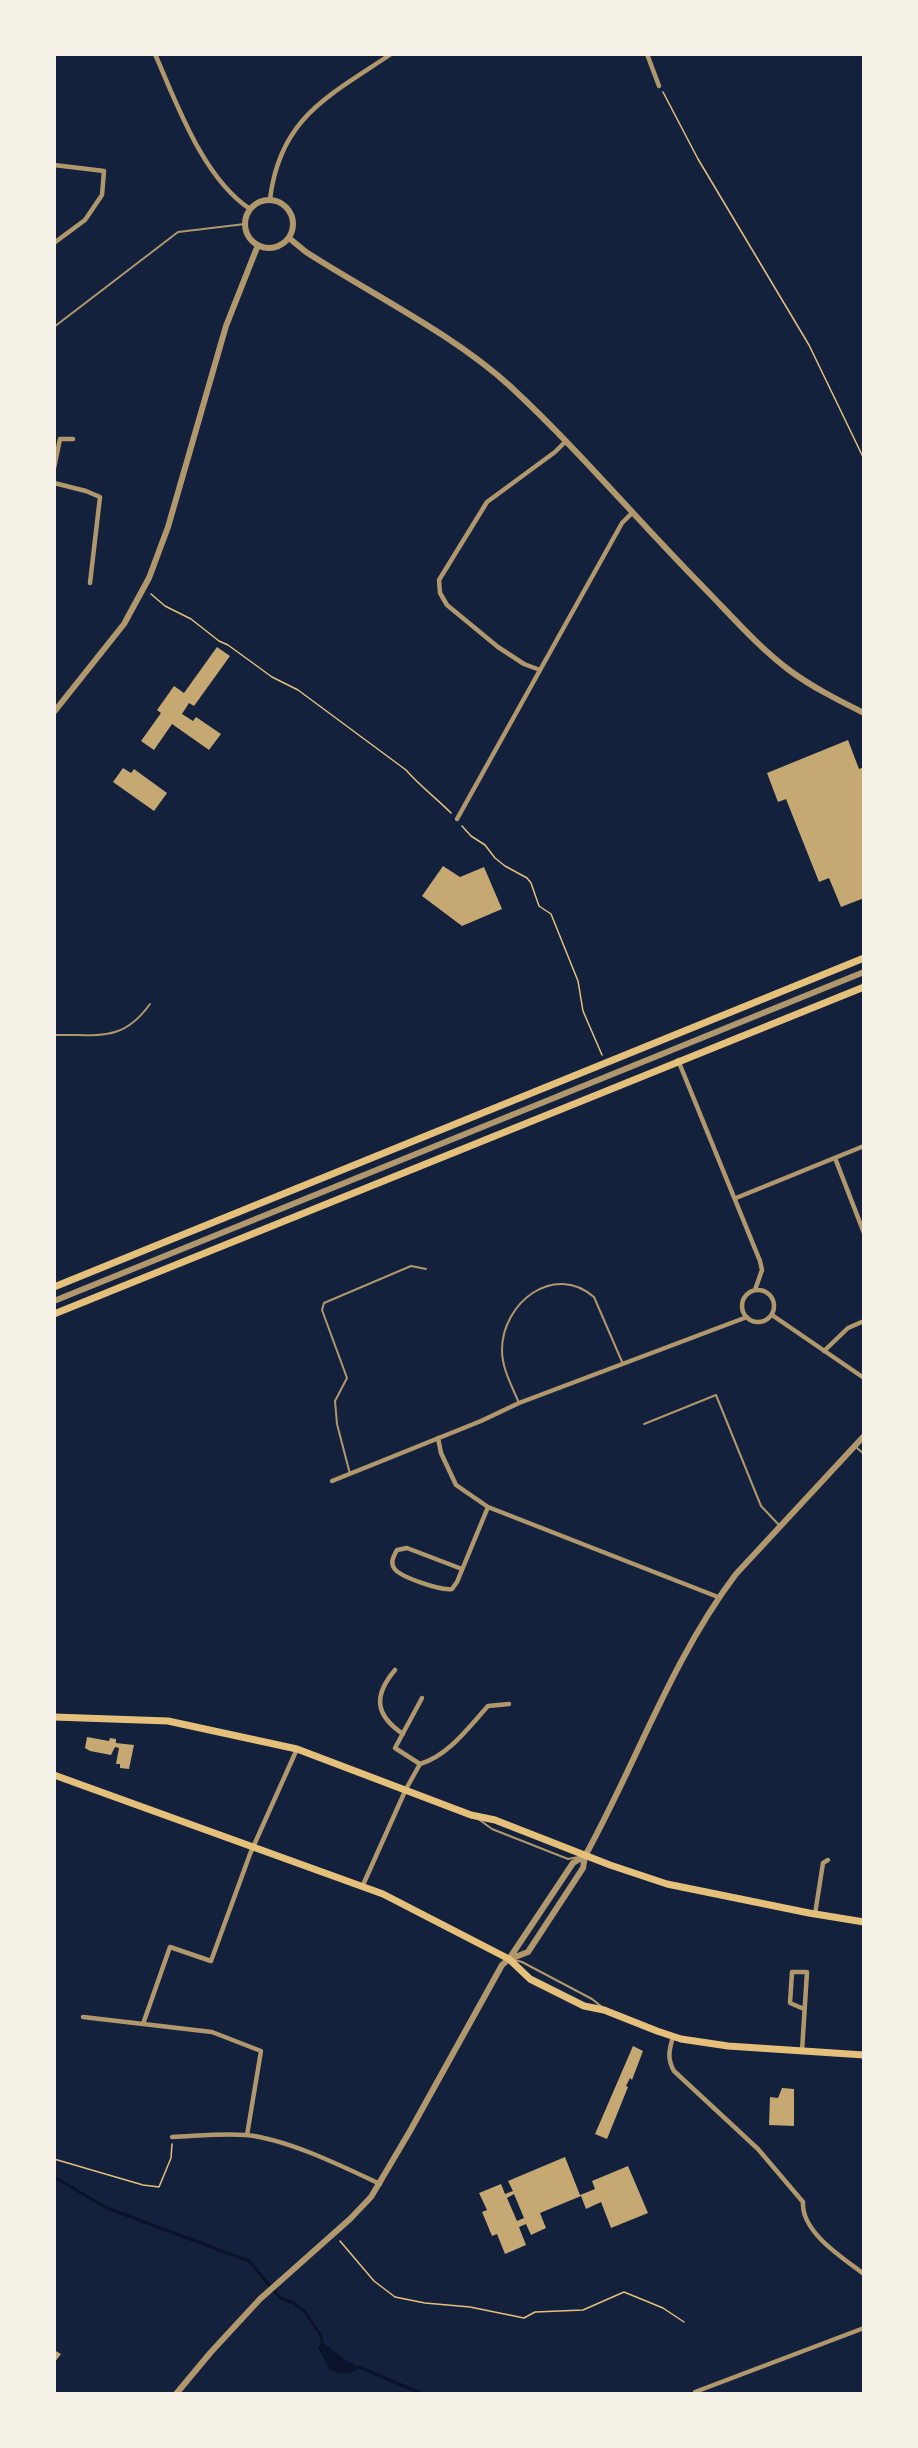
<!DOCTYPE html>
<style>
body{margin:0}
#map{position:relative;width:918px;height:2448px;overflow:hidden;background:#14213d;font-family:"Titillium Web",sans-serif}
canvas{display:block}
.frame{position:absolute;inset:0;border:56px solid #f6f1e7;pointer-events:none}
</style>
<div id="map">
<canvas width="918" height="2448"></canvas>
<div class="frame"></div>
</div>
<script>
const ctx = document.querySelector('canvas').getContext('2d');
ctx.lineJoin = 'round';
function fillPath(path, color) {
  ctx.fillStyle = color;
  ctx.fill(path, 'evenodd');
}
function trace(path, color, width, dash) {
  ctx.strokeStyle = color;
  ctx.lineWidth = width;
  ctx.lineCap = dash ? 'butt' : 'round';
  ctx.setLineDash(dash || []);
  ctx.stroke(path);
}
fillPath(new Path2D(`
 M322,2342L347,2361L359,2367C350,2377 341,2374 330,2370L318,2348Z`), '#0b132b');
trace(new Path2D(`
 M54,2177L107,2208L249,2261L280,2298L294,2303L305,2312L321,2336L322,2342
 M359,2367L423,2394`), '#0b132b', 3);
fillPath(new Path2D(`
 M217,647L230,656L194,706L189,703L182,714L193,721L196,717L221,734L209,750L172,724L154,750L141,741L161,713L157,710L174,686L184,693Z
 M848,740L859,769L864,767V898L841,907L829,878L819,882L786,799L778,802L767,773Z
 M123,768L131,773L134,769L167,793L154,811L113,782Z
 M443,866L460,877L484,867L502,909L462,926L422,896Z
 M87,1737L109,1741L110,1738L116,1739V1743L134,1745L129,1769L120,1768V1764H116L119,1748L115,1747L111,1755L90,1751L85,1748Z
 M633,2046L643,2051L632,2080L630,2078L626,2086L628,2087L607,2139L595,2134Z
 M782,2088L794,2089V2126L769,2125L770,2097L778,2098Z
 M565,2157L580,2195L595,2189L592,2181L628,2166L648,2213L611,2228L601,2202L586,2209L581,2196L540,2213L546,2228L531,2235L526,2224L519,2227L526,2245L505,2254L497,2234L492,2236L482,2212L487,2210L479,2193L501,2184L505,2194L513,2191L508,2181ZM514,2194L524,2218L517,2221L507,2198Z
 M54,2350L61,2354L54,2363Z`), '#c6a872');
trace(new Path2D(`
 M663,92L698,159L809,345L864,459
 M151,594L165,606L191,619L219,641L228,645L272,677L298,690L406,770C420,786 436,798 451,813
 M462,826L471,836L485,845L495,858L505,866L527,878L531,883L539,906L551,914L578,981L583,1011L602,1055
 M54,2159L143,2185L159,2187L171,2158L172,2144
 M340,2241L374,2281L395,2297L425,2303L470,2307L524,2318L535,2312L583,2310L624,2292L663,2308L684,2322`), '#e5c07b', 1.5);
trace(new Path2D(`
 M54,327L178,232L245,224
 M54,1035C98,1034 122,1043 150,1004
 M519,1403C512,1386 502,1369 502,1350C502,1303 554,1262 594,1297L623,1364
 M644,1424L716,1395L761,1506L779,1525
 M857,1448L864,1454
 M350,1474L337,1424L335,1401L347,1378L322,1310L324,1303L411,1266L426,1269
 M477,1818L492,1829L568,1859L579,1857
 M515,1960L522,1962L592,1999L602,2007`), '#b1986c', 2);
trace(new Path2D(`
 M155,54C177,104 203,178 250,209
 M647,54L659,86
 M54,165L104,171L102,195L85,220L54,243
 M270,199C280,117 329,96 391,54
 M54,468L60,439H73
 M54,483L86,491L100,497L90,583
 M540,670L524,664L498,647L447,605L440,593L439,580L487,502L555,452L565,442
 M457,819L622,523L631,514
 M678,1060L760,1261L762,1270L755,1290
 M835,1158L864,1233
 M736,1198L864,1146
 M742 1306a16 16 0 1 1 32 0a16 16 0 1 1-32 0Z
 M772,1315L864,1378
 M824,1351L848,1328L864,1321
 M438,1438L441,1453L456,1485L488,1507L718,1597
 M332,1481L481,1421L519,1403L747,1317
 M462,1569L407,1548L397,1550C394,1556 390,1561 394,1568C399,1577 442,1591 452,1589L457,1582L488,1507
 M395,1670C373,1696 375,1715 403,1734
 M420,1764L395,1748L422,1698
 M363,1885L406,1789L420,1764C449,1755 468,1728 488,1706L509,1704
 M815,1914L823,1863L828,1860
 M83,2017L212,2032L261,2051L247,2135
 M143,2024L170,1947L211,1961L250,1854L297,1749
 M673,2037C669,2050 667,2059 674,2071L758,2149L803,2202C801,2232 843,2258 864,2274
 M802,2051L807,1972H792L790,2003L804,2009
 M172,2137C197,2136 221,2133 246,2135C287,2139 342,2166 380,2184
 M695,2392L864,2328`), '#b1986c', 4.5);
trace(new Path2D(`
 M245 224a24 24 0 1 1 48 0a24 24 0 1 1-48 0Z
 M289,238L306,252C373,295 453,334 511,387C581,452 643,527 710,594C735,620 760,648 789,670C812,687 838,700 864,713
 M54,712L124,624L149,578L168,527L226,326L258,245
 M54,1301L864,972
 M510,1959L528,1952L583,1868L585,1856C637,1762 671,1660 736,1574L864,1436
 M176,2394L211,2352L260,2299L350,2219L371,2197L410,2131L502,1965L509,1959L573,1863L585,1856`), '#b1986c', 6);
trace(new Path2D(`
 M54,1287L864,958
 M54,1314L864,987
 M54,1717L168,1721L297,1749L471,1815L495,1820L610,1865L667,1884L809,1913L864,1922
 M54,1775L383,1894L509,1959L530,1979L584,2006L604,2010L657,2031L681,2039L728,2046L864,2055`), '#e5c07b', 7);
</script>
